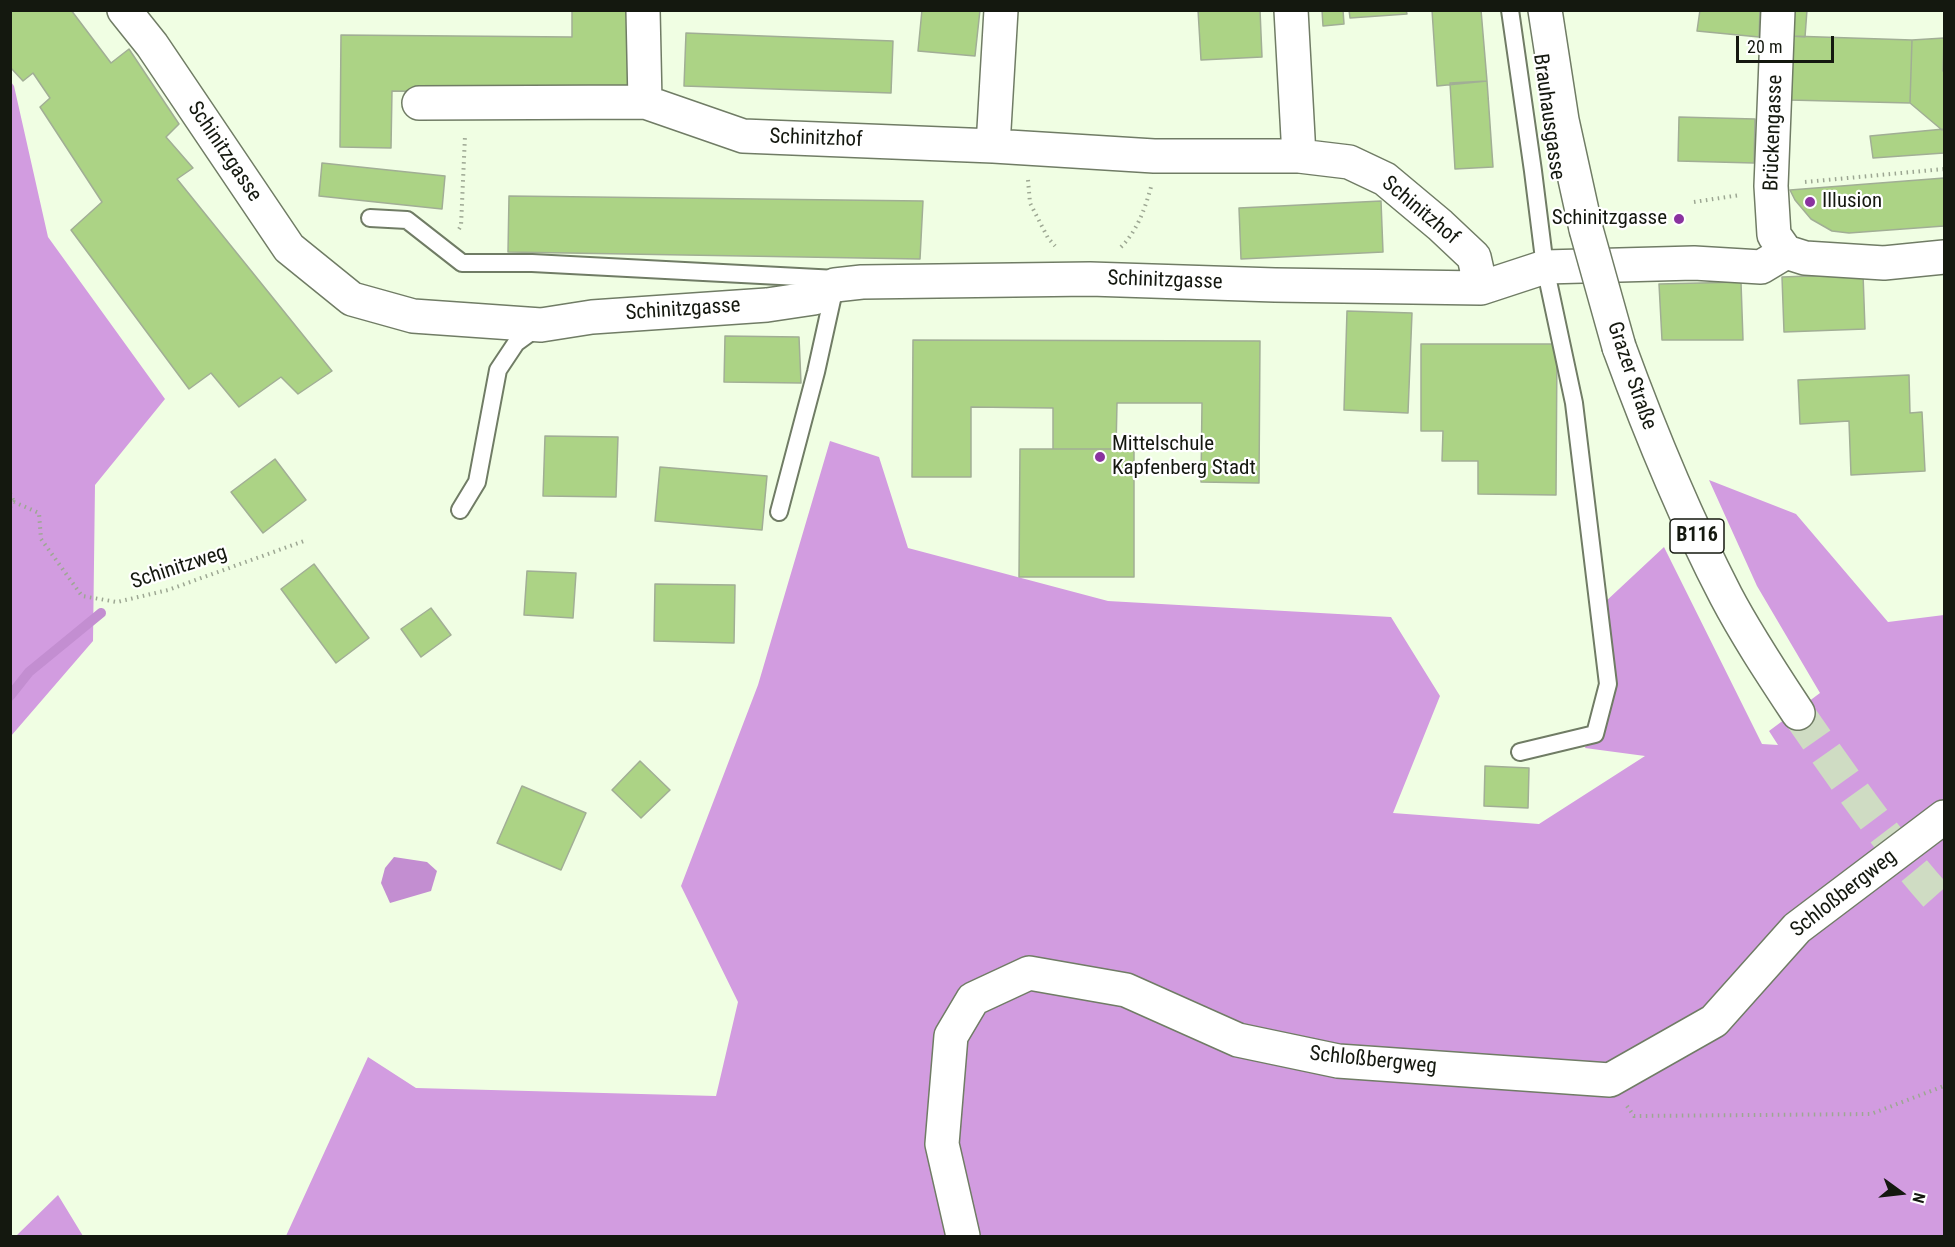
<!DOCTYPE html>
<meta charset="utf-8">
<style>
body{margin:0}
#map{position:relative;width:1955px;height:1247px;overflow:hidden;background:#f0fee3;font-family:"Roboto Condensed",sans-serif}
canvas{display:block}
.frame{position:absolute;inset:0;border:12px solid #14180f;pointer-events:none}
.north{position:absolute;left:1871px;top:1163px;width:60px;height:60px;-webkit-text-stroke:4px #fff;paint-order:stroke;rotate:105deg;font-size:16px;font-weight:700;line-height:24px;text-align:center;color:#14180f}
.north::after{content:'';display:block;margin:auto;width:21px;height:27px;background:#14180f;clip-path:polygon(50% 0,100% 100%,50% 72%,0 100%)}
.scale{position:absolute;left:1736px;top:36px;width:98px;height:27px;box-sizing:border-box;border:3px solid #14180f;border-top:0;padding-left:8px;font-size:18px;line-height:21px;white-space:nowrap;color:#14180f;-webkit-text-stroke:4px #fff;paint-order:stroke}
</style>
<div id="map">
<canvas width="1955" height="1247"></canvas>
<div class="frame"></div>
<div class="north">N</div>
<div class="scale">20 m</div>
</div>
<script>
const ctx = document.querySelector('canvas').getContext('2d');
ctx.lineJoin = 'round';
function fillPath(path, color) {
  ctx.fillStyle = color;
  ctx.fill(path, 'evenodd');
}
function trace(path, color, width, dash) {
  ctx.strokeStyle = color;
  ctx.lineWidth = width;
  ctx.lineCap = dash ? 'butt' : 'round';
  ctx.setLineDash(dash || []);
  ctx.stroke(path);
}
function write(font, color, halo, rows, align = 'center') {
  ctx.font = font + ' "Roboto Condensed",sans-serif';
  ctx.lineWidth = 4.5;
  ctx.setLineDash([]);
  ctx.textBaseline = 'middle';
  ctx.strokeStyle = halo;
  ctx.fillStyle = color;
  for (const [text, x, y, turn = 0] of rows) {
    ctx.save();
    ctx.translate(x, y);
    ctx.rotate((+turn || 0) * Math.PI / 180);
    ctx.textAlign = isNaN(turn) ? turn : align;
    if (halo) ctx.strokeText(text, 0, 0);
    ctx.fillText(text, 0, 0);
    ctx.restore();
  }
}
fillPath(new Path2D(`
 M11,82L14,86L48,237L165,399L95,485L93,641L11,736Z
 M830,441L879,457L908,548L1108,601L1391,617L1440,696L1393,813L1539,824L1645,756L1585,748L1613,669L1604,603L1664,547L1762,744L1778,745L1769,731L1820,693L1757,586L1709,480L1796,514L1888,622L1944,615V1236H286L368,1057L416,1088L716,1096L738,1002L681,886L758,685Z
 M58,1195L83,1236H16Z`), '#d29ce0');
fillPath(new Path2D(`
 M394,857L427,862L437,871L431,891L390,903L381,883L385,868Z`), '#c38ed1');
trace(new Path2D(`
 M10,696L29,672L101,613`), '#c38ed1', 10);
const building = new Path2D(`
 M10,10H71L111,63L129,49L179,124L166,137L193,168L177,179L332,371L298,394L281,377L239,407L211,373L189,389L71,230L102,202L40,107L50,98L33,73L23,81L10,67Z
 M572,10H629V94L392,91L391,148L340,147L341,35L572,37Z
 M922,10H980L975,56L918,51Z
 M1198,10H1260L1262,57L1201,60Z
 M1322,10H1343L1344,24L1323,26Z
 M1349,10H1406L1407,14L1350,18Z
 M1432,10H1481L1487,81L1437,86Z
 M1700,10H1760L1759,37L1697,31Z
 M1789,10H1807L1805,37L1791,36Z
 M686,33L893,41L891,93L684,86Z
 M1791,36L1912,40L1910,103L1789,100Z
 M1944,38L1943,71H1944V129L1942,130L1910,103L1912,40Z
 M1487,81L1493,167L1455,169L1450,83Z
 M1679,117L1755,119L1754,163L1678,161Z
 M1944,129V153L1873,158L1870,136Z
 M322,163L445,176L442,209L319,196Z
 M1944,178V226L1849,233L1832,231L1811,219L1795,200L1790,190Z
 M509,196L923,201L920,259L508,252Z
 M1381,201L1383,252L1241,259L1239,208Z
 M1863,274L1865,329L1784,332L1782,277Z
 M1741,282L1743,340H1662L1659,284Z
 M1347,311L1412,313L1408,413L1344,410Z
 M725,336L799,337L801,383L724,382Z
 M913,340L1260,341L1259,483L1201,482L1202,403H1117L1116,449H1053V408L971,407V477H912Z
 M1421,344H1557L1556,495L1478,494V461H1442L1443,431H1421Z
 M1909,375L1910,413L1922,412L1925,471L1851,475L1849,421L1800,424L1798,380Z
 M545,436L618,437L616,497L543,496Z
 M1020,449H1134V577H1019Z
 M275,459L306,500L263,533L231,492Z
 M660,467L767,476L762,530L655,521Z
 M314,564L369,638L336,663L281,589Z
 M527,571L576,573L573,618L524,615Z
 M655,584L735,585L734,643L654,641Z
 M431,608L451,635L421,657L401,629Z
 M640,761L670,790L641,818L612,790Z
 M1485,766L1529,768L1528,808L1484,806Z
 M522,786L586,813L561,870L497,843Z`);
fillPath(building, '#acd385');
trace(building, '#a1ae95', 1.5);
trace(new Path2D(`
 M1798,713C1844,779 1890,846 1944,905`), '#cfdcc3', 33, [33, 16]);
const service = new Path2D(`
 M1510,10L1533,171L1545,267L1574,403L1608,684L1595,734L1520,752
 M370,218L407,220L462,263H532L837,279
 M460,510L477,482L498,370L516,343L538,327
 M779,512L816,372L835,286`);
const minor = new Path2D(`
 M124,10L152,45L289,248L352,299L413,316L541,325L592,317L767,305L814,298L835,285L862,282L1090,279L1275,285L1481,288L1545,267L1694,263L1761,267L1786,252
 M643,10L645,102
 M1291,10L1299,156L1349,162L1385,179L1440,225L1474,257L1481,288
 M419,103L645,102L743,136L993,146L1154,156H1299
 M993,146L1001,10
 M963,1236L942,1144L951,1036L973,999L1029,973L1126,990L1238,1040L1338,1061L1610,1080L1714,1021L1797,928L1944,817`);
const tertiary = new Path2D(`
 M1778,10L1771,186L1774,235L1786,252L1805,258L1884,263L1944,257`);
const trunk = new Path2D(`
 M1545,10L1562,120L1586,229
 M1619,347C1650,432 1684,515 1726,596C1747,636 1773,675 1798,713`);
trace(service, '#707c65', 20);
trace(minor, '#707c65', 36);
trace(tertiary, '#707c65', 36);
trace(trunk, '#707c65', 36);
trace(new Path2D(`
 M1028,180L1030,203L1048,238L1055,246
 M1805,182L1944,169
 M1694,202L1740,195
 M459,229L461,226L465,136
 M1121,247C1137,231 1145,209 1151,187
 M10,493L14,502
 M10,507L14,502L39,513L41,539L82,596L117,602L168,590L304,541
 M1627,1106L1634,1116L1871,1114L1944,1086`), '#9da793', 4, [1.5, 4.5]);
trace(service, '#fff', 16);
trace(minor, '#fff', 33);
trace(tertiary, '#fff', 33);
trace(trunk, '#fff', 33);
const trunkBridge = new Path2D(`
 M1586,229L1619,347`);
trace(trunkBridge, '#707c65', 36, []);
trace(trunkBridge, '#fff', 33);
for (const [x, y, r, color] of [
 [1810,202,6,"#8a339f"],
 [1679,219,6,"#8a339f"],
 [1100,457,6,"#8a339f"]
]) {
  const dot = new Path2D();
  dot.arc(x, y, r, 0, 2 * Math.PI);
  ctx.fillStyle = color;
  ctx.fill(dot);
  trace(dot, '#fff', 2);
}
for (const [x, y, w] of [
 [1697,536,54]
]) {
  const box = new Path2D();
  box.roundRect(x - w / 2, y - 17, w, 34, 4.5);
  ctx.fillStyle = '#fff';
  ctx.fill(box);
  trace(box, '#14180f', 1.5);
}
write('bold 20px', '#14180f', null, [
 ["B116",1697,536]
]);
write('21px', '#14180f', '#fff', [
 ["Brauhausgasse",1548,117,82],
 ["Brückengasse",1774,133,-88],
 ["Schinitzhof",816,139,2],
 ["Schinitzgasse",224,152,56],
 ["Schinitzhof",1420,211,40],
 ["Schinitzgasse",1165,281,2],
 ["Schinitzgasse",683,310,-4],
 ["Grazer Straße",1631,376,71],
 ["Schinitzweg",179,568,-18],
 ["Schloßbergweg",1844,894,-38],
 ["Schloßbergweg",1373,1061,6]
]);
write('21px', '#14180f', '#fff', [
 ["Illusion",1822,202],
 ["Schinitzgasse",1667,219,"right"],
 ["Mittelschule",1112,445],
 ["Kapfenberg Stadt",1112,469]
], 'left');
</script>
